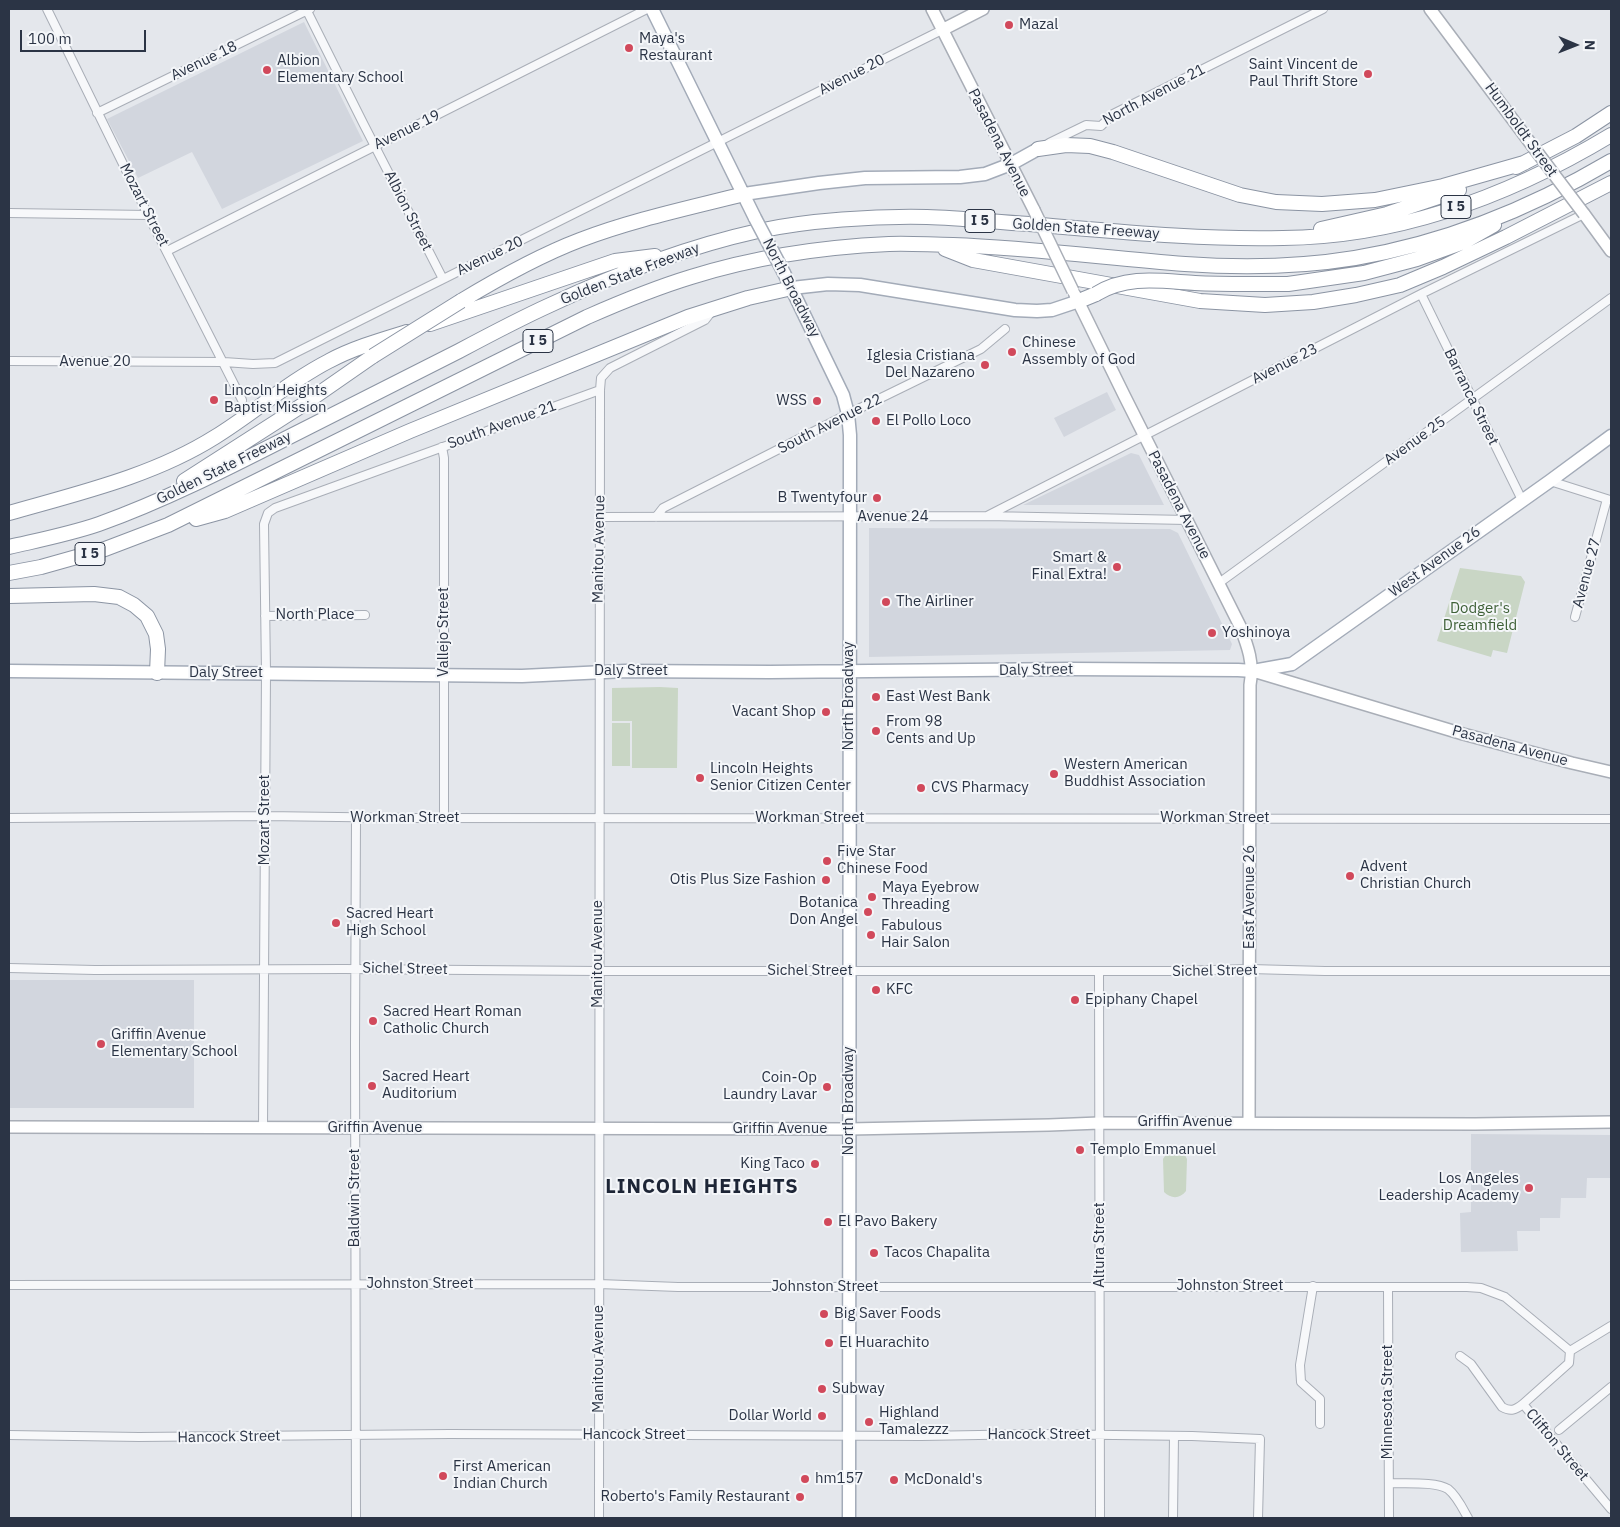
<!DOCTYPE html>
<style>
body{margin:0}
#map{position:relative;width:1620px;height:1527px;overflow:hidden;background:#e4e7ec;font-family:"IBM Plex Sans",sans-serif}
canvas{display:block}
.frame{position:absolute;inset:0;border:10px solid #2b3445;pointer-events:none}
.north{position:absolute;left:1550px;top:20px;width:50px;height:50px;-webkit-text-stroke:4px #f4f6f9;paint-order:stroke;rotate:91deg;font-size:14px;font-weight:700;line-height:20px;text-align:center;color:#2b3445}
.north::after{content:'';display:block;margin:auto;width:18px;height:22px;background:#2b3445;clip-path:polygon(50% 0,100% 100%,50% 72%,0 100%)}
.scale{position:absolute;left:20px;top:30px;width:126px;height:22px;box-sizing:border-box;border:2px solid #2b3445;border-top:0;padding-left:6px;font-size:15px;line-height:18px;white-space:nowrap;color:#2b3445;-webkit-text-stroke:4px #f4f6f9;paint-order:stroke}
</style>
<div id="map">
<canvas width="1620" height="1527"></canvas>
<div class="frame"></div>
<div class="north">N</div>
<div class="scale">100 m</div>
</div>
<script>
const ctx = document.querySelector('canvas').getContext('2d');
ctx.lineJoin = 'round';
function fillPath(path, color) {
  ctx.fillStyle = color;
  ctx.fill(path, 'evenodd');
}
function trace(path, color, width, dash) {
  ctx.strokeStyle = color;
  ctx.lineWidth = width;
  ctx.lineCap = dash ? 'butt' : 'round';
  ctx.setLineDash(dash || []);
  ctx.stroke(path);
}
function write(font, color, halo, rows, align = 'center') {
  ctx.font = font + ' "IBM Plex Sans",sans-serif';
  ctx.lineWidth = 4;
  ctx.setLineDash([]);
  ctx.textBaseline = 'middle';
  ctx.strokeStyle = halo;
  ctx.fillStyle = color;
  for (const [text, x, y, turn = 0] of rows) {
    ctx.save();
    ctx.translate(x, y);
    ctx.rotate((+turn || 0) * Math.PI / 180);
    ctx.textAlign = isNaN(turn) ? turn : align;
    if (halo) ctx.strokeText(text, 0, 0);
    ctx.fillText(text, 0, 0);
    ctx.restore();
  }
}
fillPath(new Path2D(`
 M304,22L363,141L222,209L192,152L138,178L107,119Z
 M1107,392L1116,410L1064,437L1054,418Z
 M1131,453L1139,455L1164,505H1023Z
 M869,528L1170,529L1178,533L1232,644L1230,650L869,657Z
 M9,980H194V1108H9Z
 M1471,1134L1611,1135V1178H1587L1586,1198H1561L1560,1218H1540V1231H1517L1518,1251L1461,1252L1460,1213L1471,1212Z`), '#d2d6de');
fillPath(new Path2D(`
 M1460,568L1521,576L1525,582L1507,653L1493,650L1491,657L1437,641Z
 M660,687L678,688L677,768H632V721H612V688Z
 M612,723H630V766H612Z
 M1171,1152C1178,1152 1184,1151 1187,1159L1186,1191C1180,1199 1171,1199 1164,1192L1163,1159L1167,1153Z`), '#c9d6c5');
const street = new Path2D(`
 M47,9L148,215L242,400
 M306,9L363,123L443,279
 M97,113L310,9
 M1049,143L1086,125L1101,126L1113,114L1323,9
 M9,213L148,215
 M167,251L647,9
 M1421,294L1522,500
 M9,361L224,362L253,364L275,363L942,30
 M442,447L444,458V818
 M1550,481L1610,500
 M987,516L1421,294L1584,214
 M600,517L987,516L1187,520
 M656,517L663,508L848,414L981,349L1005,329
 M1219,583L1611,298
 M265,616L365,615
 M1575,617L1607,499
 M9,818L265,816L411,818L1611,819
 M356,818L355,1043L356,1518
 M9,968L95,970L344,969L598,971H1175L1250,969L1325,971H1611
 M1099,971L1100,1518
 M263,1127L266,673L264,524L268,513L275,508L600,390
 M9,1285L599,1284L678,1287H1467L1481,1288L1505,1297L1570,1351L1611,1326
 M1313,1286L1300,1365L1301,1382L1320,1399V1424
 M1388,1287L1389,1518
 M1460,1356L1471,1364L1502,1407C1511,1412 1515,1410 1523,1404L1569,1363L1570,1351
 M1523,1404L1611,1509
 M1559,1430L1611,1387
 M9,1435L139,1437L450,1434L921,1436L1037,1434L1192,1436L1260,1439L1258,1518
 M1389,1483C1404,1484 1435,1481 1448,1489C1457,1496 1463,1509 1468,1518
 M599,1518L600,390L601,378L610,368L705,320L712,311
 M1173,1518L1174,1436`);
const secondary = new Path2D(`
 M932,9L1034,210
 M1430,9L1534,148
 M942,30L983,9
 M1584,214L1611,251
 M1075,295L1124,395L1240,626C1248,647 1254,663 1250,685L1249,1122
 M1253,671L1463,734L1572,763L1611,772
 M9,1127L849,1129L1049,1125L1099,1123L1475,1124L1611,1122`);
const primary = new Path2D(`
 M652,9L755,218
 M744,194L819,183L865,178L960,177L985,174L1011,164L1038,149
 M784,273L843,395L848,414L850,435L849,1518
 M792,288L828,284L860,285L1015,310L1037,311L1052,310L1079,301
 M9,671L522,676L625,671L770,672L1071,669L1238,670L1253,671L1292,664L1550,481L1611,436`);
const highway = new Path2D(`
 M1038,149L1066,145L1090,146L1113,152L1240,195L1276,202L1322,204L1375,200L1443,186L1524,163
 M1516,167L1576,136L1611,113
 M1321,229L1387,214L1459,190
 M945,249L973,260L1200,301L1265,305L1313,302L1356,295L1400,285L1443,267L1506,237L1611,183
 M1250,284H1288L1364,273L1417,259L1464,242L1494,225
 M461,301C499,278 538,256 580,240C632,220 689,208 744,194
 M1079,301L1096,294
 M430,324L615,261L655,256
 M184,481L301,406L373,356
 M9,513C79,493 153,476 215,437C254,413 288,382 329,361C353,348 381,340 407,332
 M196,519L225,511L410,431L688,317L748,298L792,288
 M9,547C39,540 70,534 99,524C163,501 224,470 285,439C343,410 401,380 459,351C489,335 519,319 550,305C616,274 686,247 758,231C809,220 875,216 927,217C961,218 995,222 1029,224C1113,231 1198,240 1283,238C1400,237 1513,194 1611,135
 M9,573L41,567L105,549L168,525L587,317C621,302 655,288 691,277C755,257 822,247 889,244C910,243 932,245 953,245C1031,248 1108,258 1185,264C1241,268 1300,267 1355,258C1445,243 1533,207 1611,161
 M9,596L94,594L119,597L134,605L147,616L156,634L158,649L157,673`);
trace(street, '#a9aeb7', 10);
trace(secondary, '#a9aeb7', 14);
trace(primary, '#a3abb8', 15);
trace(highway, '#8b94a3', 16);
trace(street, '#f7f8fa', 8);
trace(secondary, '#fff', 11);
trace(primary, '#fff', 12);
trace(highway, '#fff', 14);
const secondaryBridge = new Path2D(`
 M1534,148L1584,214
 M1034,210L1073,291`);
const primaryBridge = new Path2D(`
 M755,218L784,273`);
const highwayBridge = new Path2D(`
 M1096,294C1127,275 1160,281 1195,283C1213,284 1231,284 1250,284
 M373,356L461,301`);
trace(secondaryBridge, '#a9aeb7', 14, []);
trace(primaryBridge, '#a3abb8', 15, []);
trace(highwayBridge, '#8b94a3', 16, []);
trace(secondaryBridge, '#fff', 11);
trace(primaryBridge, '#fff', 12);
trace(highwayBridge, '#fff', 14);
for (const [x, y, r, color] of [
 [1009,25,5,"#d1495b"],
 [629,48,5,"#d1495b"],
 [267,70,5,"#d1495b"],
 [1368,74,5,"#d1495b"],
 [1012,352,5,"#d1495b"],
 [985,365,5,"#d1495b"],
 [214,400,5,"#d1495b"],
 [817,401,5,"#d1495b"],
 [876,421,5,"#d1495b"],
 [877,498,5,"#d1495b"],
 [1117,567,5,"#d1495b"],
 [886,602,5,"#d1495b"],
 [1212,633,5,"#d1495b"],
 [876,697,5,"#d1495b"],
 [826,712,5,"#d1495b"],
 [876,731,5,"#d1495b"],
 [1054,774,5,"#d1495b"],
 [700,778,5,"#d1495b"],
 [921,788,5,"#d1495b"],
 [827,861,5,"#d1495b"],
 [1350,876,5,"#d1495b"],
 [826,880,5,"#d1495b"],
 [872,897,5,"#d1495b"],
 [868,912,5,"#d1495b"],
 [336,923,5,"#d1495b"],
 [871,935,5,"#d1495b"],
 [876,990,5,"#d1495b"],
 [1075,1000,5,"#d1495b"],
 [373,1021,5,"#d1495b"],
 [101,1044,5,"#d1495b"],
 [372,1086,5,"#d1495b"],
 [827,1087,5,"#d1495b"],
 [1080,1150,5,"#d1495b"],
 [815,1164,5,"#d1495b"],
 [1529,1188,5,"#d1495b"],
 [828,1222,5,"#d1495b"],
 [874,1253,5,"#d1495b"],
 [824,1314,5,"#d1495b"],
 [829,1343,5,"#d1495b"],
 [822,1389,5,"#d1495b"],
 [822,1416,5,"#d1495b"],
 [869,1422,5,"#d1495b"],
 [443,1476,5,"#d1495b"],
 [805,1479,5,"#d1495b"],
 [894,1480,5,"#d1495b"],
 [800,1497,5,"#d1495b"]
]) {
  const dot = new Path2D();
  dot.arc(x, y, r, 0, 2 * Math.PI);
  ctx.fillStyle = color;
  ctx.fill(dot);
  trace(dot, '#f4f6f9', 2);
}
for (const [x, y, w] of [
 [1456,207,30],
 [980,221,30],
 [538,341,30],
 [90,554,30]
]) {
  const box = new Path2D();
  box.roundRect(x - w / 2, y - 11.5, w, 23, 4);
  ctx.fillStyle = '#f4f6f9';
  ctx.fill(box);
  trace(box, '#2b3445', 1);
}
write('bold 14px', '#2b3445', null, [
 ["I 5",1456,207],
 ["I 5",980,221],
 ["I 5",538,341],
 ["I 5",90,554]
]);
write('15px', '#2b3445', '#f4f6f9', [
 ["Mazal",1019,25],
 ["Maya's",639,39],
 ["Restaurant",639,56],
 ["Albion",277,61],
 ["Elementary School",277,78],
 ["Saint Vincent de",1358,65,"right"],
 ["Paul Thrift Store",1358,82,"right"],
 ["Chinese",1022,343],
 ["Assembly of God",1022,360],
 ["Iglesia Cristiana",975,356,"right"],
 ["Del Nazareno",975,373,"right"],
 ["Lincoln Heights",224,391],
 ["Baptist Mission",224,408],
 ["WSS",807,401,"right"],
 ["El Pollo Loco",886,421],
 ["B Twentyfour",867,498,"right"],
 ["Smart &",1107,558,"right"],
 ["Final Extra!",1107,575,"right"],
 ["The Airliner",896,602],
 ["Yoshinoya",1222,633],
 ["East West Bank",886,697],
 ["Vacant Shop",816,712,"right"],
 ["From 98",886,722],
 ["Cents and Up",886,739],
 ["Western American",1064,765],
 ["Buddhist Association",1064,782],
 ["Lincoln Heights",710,769],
 ["Senior Citizen Center",710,786],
 ["CVS Pharmacy",931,788],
 ["Five Star",837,852],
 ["Chinese Food",837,869],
 ["Advent",1360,867],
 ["Christian Church",1360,884],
 ["Otis Plus Size Fashion",816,880,"right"],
 ["Maya Eyebrow",882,888],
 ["Threading",882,905],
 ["Botanica",858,903,"right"],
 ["Don Angel",858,920,"right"],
 ["Sacred Heart",346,914],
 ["High School",346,931],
 ["Fabulous",881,926],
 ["Hair Salon",881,943],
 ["KFC",886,990],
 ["Epiphany Chapel",1085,1000],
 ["Sacred Heart Roman",383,1012],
 ["Catholic Church",383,1029],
 ["Griffin Avenue",111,1035],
 ["Elementary School",111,1052],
 ["Sacred Heart",382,1077],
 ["Auditorium",382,1094],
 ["Coin-Op",817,1078,"right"],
 ["Laundry Lavar",817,1095,"right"],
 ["Templo Emmanuel",1090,1150],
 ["King Taco",805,1164,"right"],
 ["Los Angeles",1519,1179,"right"],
 ["Leadership Academy",1519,1196,"right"],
 ["El Pavo Bakery",838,1222],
 ["Tacos Chapalita",884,1253],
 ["Big Saver Foods",834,1314],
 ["El Huarachito",839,1343],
 ["Subway",832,1389],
 ["Highland",879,1413],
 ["Tamalezzz",879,1430],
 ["Dollar World",812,1416,"right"],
 ["First American",453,1467],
 ["Indian Church",453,1484],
 ["hm157",815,1479],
 ["McDonald's",904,1480],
 ["Roberto's Family Restaurant",790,1497,"right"]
], 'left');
write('15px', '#2b3445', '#f4f6f9', [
 ["Avenue 18",204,61,-26],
 ["Avenue 20",852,75,-27],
 ["North Avenue 21",1154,95,-28],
 ["Avenue 19",407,130,-26],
 ["Humboldt Street",1521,130,54],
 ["Pasadena Avenue",999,143,63],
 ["Mozart Street",144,205,63],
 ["Albion Street",408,211,63],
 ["Golden State Freeway",1086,229,4],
 ["Avenue 20",490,256,-26],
 ["Golden State Freeway",630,274,-21],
 ["North Broadway",791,288,63],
 ["Avenue 20",95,362],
 ["Avenue 23",1285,364,-27],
 ["Barranca Street",1471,397,64],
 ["South Avenue 22",830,424,-27],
 ["South Avenue 21",502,425,-20],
 ["Avenue 25",1415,441,-36],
 ["Golden State Freeway",224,468,-26],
 ["Pasadena Avenue",1179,505,63],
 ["Avenue 24",893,517],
 ["Manitou Avenue",599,549,-89],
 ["West Avenue 26",1435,562,-36],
 ["Avenue 27",1587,573,-75],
 ["North Place",315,615],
 ["Vallejo Street",444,632,-90],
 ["Daly Street",1036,670,-1],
 ["Daly Street",631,671],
 ["Daly Street",226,673],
 ["North Broadway",849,696,-90],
 ["Pasadena Avenue",1510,746,15],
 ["Workman Street",405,818],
 ["Workman Street",810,818],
 ["Workman Street",1215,818],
 ["Mozart Street",265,820,-90],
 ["East Avenue 26",1250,897,-90],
 ["Manitou Avenue",598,954,-90],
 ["Sichel Street",405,969,1],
 ["Sichel Street",810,971],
 ["Sichel Street",1215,971,-1],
 ["North Broadway",849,1101,-90],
 ["Griffin Avenue",1185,1122],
 ["Griffin Avenue",375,1128],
 ["Griffin Avenue",780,1129],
 ["Baldwin Street",355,1198,-90],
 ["Altura Street",1100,1245,-90],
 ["Johnston Street",420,1284],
 ["Johnston Street",1230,1286],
 ["Johnston Street",825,1287],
 ["Manitou Avenue",599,1359,-90],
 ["Minnesota Street",1388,1402,-90],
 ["Hancock Street",634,1435],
 ["Hancock Street",1039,1435],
 ["Hancock Street",229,1437,-1],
 ["Clifton Street",1557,1445,50]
]);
write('15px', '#3f6138', '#f4f6f9', [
 ["Dodger's",1480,609],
 ["Dreamfield",1480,626]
]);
ctx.letterSpacing = '1px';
write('bold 20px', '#1d2536', '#f4f6f9', [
 ["LINCOLN HEIGHTS",702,1187]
]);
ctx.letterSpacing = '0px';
</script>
